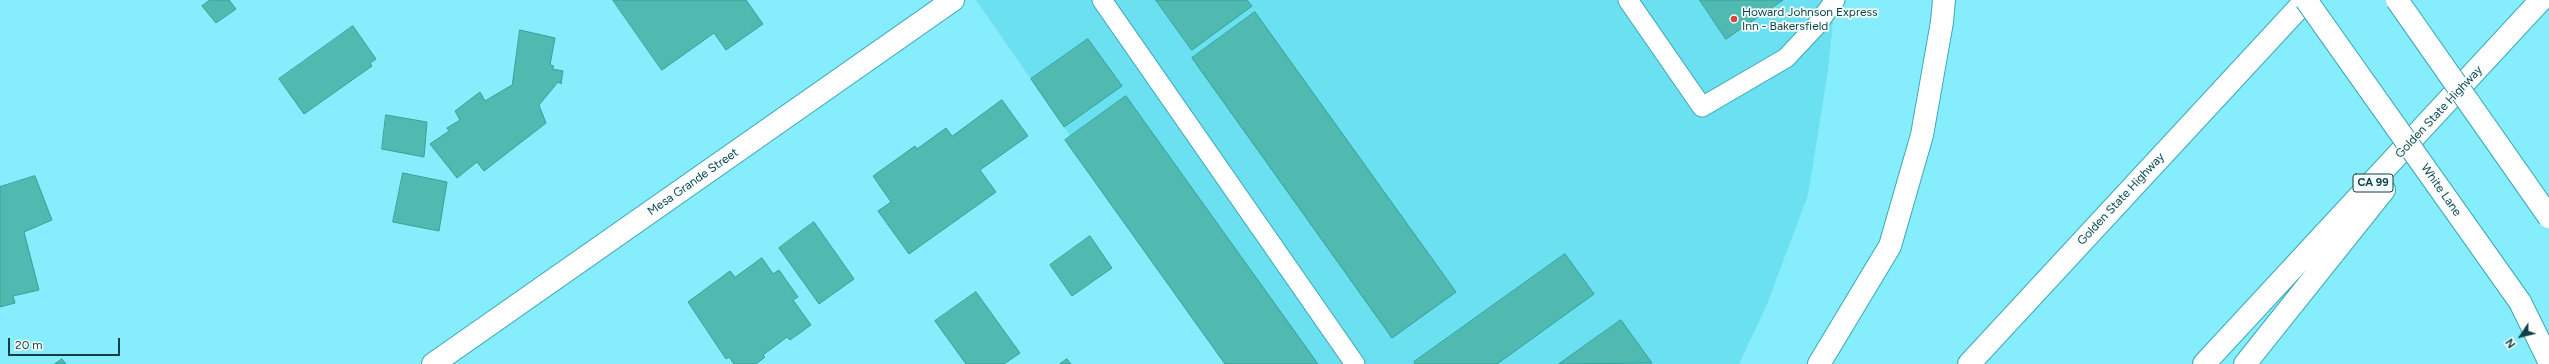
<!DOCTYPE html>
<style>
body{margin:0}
#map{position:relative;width:2549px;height:364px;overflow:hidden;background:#85edfc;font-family:Figtree,sans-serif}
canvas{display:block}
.north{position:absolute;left:2501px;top:316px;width:40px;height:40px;-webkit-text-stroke:3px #f4feff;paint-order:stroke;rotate:235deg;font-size:11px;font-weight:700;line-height:16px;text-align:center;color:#113f45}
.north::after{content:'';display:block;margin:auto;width:14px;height:18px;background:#113f45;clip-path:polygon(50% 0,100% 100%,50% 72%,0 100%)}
.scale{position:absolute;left:8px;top:338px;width:112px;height:18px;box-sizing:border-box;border:2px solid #113f45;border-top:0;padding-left:5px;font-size:12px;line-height:14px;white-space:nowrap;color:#113f45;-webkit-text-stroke:3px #f4feff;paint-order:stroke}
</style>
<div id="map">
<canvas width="2549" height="364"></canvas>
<div class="north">N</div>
<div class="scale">20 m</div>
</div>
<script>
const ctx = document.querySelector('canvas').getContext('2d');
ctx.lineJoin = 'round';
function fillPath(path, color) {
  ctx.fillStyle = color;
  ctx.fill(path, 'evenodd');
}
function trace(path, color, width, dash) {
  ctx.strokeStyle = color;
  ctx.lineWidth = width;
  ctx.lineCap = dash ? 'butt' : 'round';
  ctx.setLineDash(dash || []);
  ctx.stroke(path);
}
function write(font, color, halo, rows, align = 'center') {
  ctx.font = font + ' Figtree,sans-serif';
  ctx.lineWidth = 3.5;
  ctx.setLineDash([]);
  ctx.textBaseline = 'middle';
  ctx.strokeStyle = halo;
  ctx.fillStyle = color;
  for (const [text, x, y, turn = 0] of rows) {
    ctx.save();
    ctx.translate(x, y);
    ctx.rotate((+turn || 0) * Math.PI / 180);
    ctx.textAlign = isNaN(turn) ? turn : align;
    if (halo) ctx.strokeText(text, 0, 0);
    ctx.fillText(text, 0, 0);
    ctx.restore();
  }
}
fillPath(new Path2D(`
 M976,0H1835L1828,70L1808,195L1767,304L1739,364H1229Z`), '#6ae0f0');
const building = new Path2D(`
 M210,0H229L236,9L216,23L202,6Z
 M613,0H746L763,24L726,50L714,33L662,70Z
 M1156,0H1247L1252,6L1192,50Z
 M1700,0H1783L1726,39Z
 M1255,12L1456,292L1392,338L1192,58Z
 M353,26L376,59L370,63L372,66L304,114L279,79Z
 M520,30L555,38L550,65L554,66L552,69L563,71L561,84L558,82L539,105L546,123L484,171L477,162L457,178L430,144L449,131L447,128L460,120L455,111L480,92L485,101L512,85Z
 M1088,39L1122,86L1064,127L1031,79Z
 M1126,96L1318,364H1225L1065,140Z
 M1002,100L1028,136L980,170L996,192L909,254L878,211L891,202L873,176L915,146L917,149L946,128L952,136Z
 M386,115L427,122L424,157L382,149Z
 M403,173L447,182L439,231L393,222Z
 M35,176L52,220L24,232L39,290L13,296L15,303L0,307V187Z
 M814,222L854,279L819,304L779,248Z
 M1090,236L1112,268L1072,296L1050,265Z
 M1565,254L1594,294L1497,364H1415L1414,362Z
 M762,258L773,274L779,270L798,297L793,300L811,325L790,340L787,337L763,355L765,357L756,364H734L729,357L726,359L688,302L730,271L735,277Z
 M976,292L1020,353L1004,364H966L935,321Z
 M1621,320L1652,363L1559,364Z
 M62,359L66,364H55Z
 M1067,359L1071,364H1060Z`);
fillPath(building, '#50bab0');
trace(building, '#33a299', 1);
const service = new Path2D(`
 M1102,0L1355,364
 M1628,0L1702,107L1786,58L1816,26L1835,0`);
const minor = new Path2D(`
 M433,364L953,0`);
const motorway = new Path2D(`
 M2520,302L2549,361
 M1819,364L1890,246L1922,135L1942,22L1944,0
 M1969,364L2306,0
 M2204,364L2541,0
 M2245,364L2384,190`);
trace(service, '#3aa8b6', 21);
trace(minor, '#3aa8b6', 24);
trace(motorway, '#3aa8b6', 24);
trace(service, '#fff', 19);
trace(minor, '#fff', 22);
trace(motorway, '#fff', 22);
const secondaryBridge = new Path2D(`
 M2306,0L2520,302
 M2397,0L2549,217`);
trace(secondaryBridge, '#3aa8b6', 24, []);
trace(secondaryBridge, '#fff', 22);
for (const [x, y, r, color] of [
 [1734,19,4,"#d4463e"]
]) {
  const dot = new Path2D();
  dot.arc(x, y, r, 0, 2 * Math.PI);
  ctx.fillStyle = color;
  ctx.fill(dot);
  trace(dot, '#f4feff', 1.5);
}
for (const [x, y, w] of [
 [2373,183,40]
]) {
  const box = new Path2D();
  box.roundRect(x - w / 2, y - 9, w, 18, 3);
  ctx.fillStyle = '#f4feff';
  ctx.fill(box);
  trace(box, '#113f45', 1);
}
write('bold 11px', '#113f45', null, [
 ["CA 99",2373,183]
]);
write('12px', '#113f45', '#f4feff', [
 ["Howard Johnson Express",1742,12],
 ["Inn - Bakersfield",1742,26]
], 'left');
write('12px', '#113f45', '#f4feff', [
 ["Golden State Highway",2439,112,-47],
 ["Mesa Grande Street",693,182,-35],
 ["White Lane",2441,190,55],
 ["Golden State Highway",2121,199,-47]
]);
</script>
